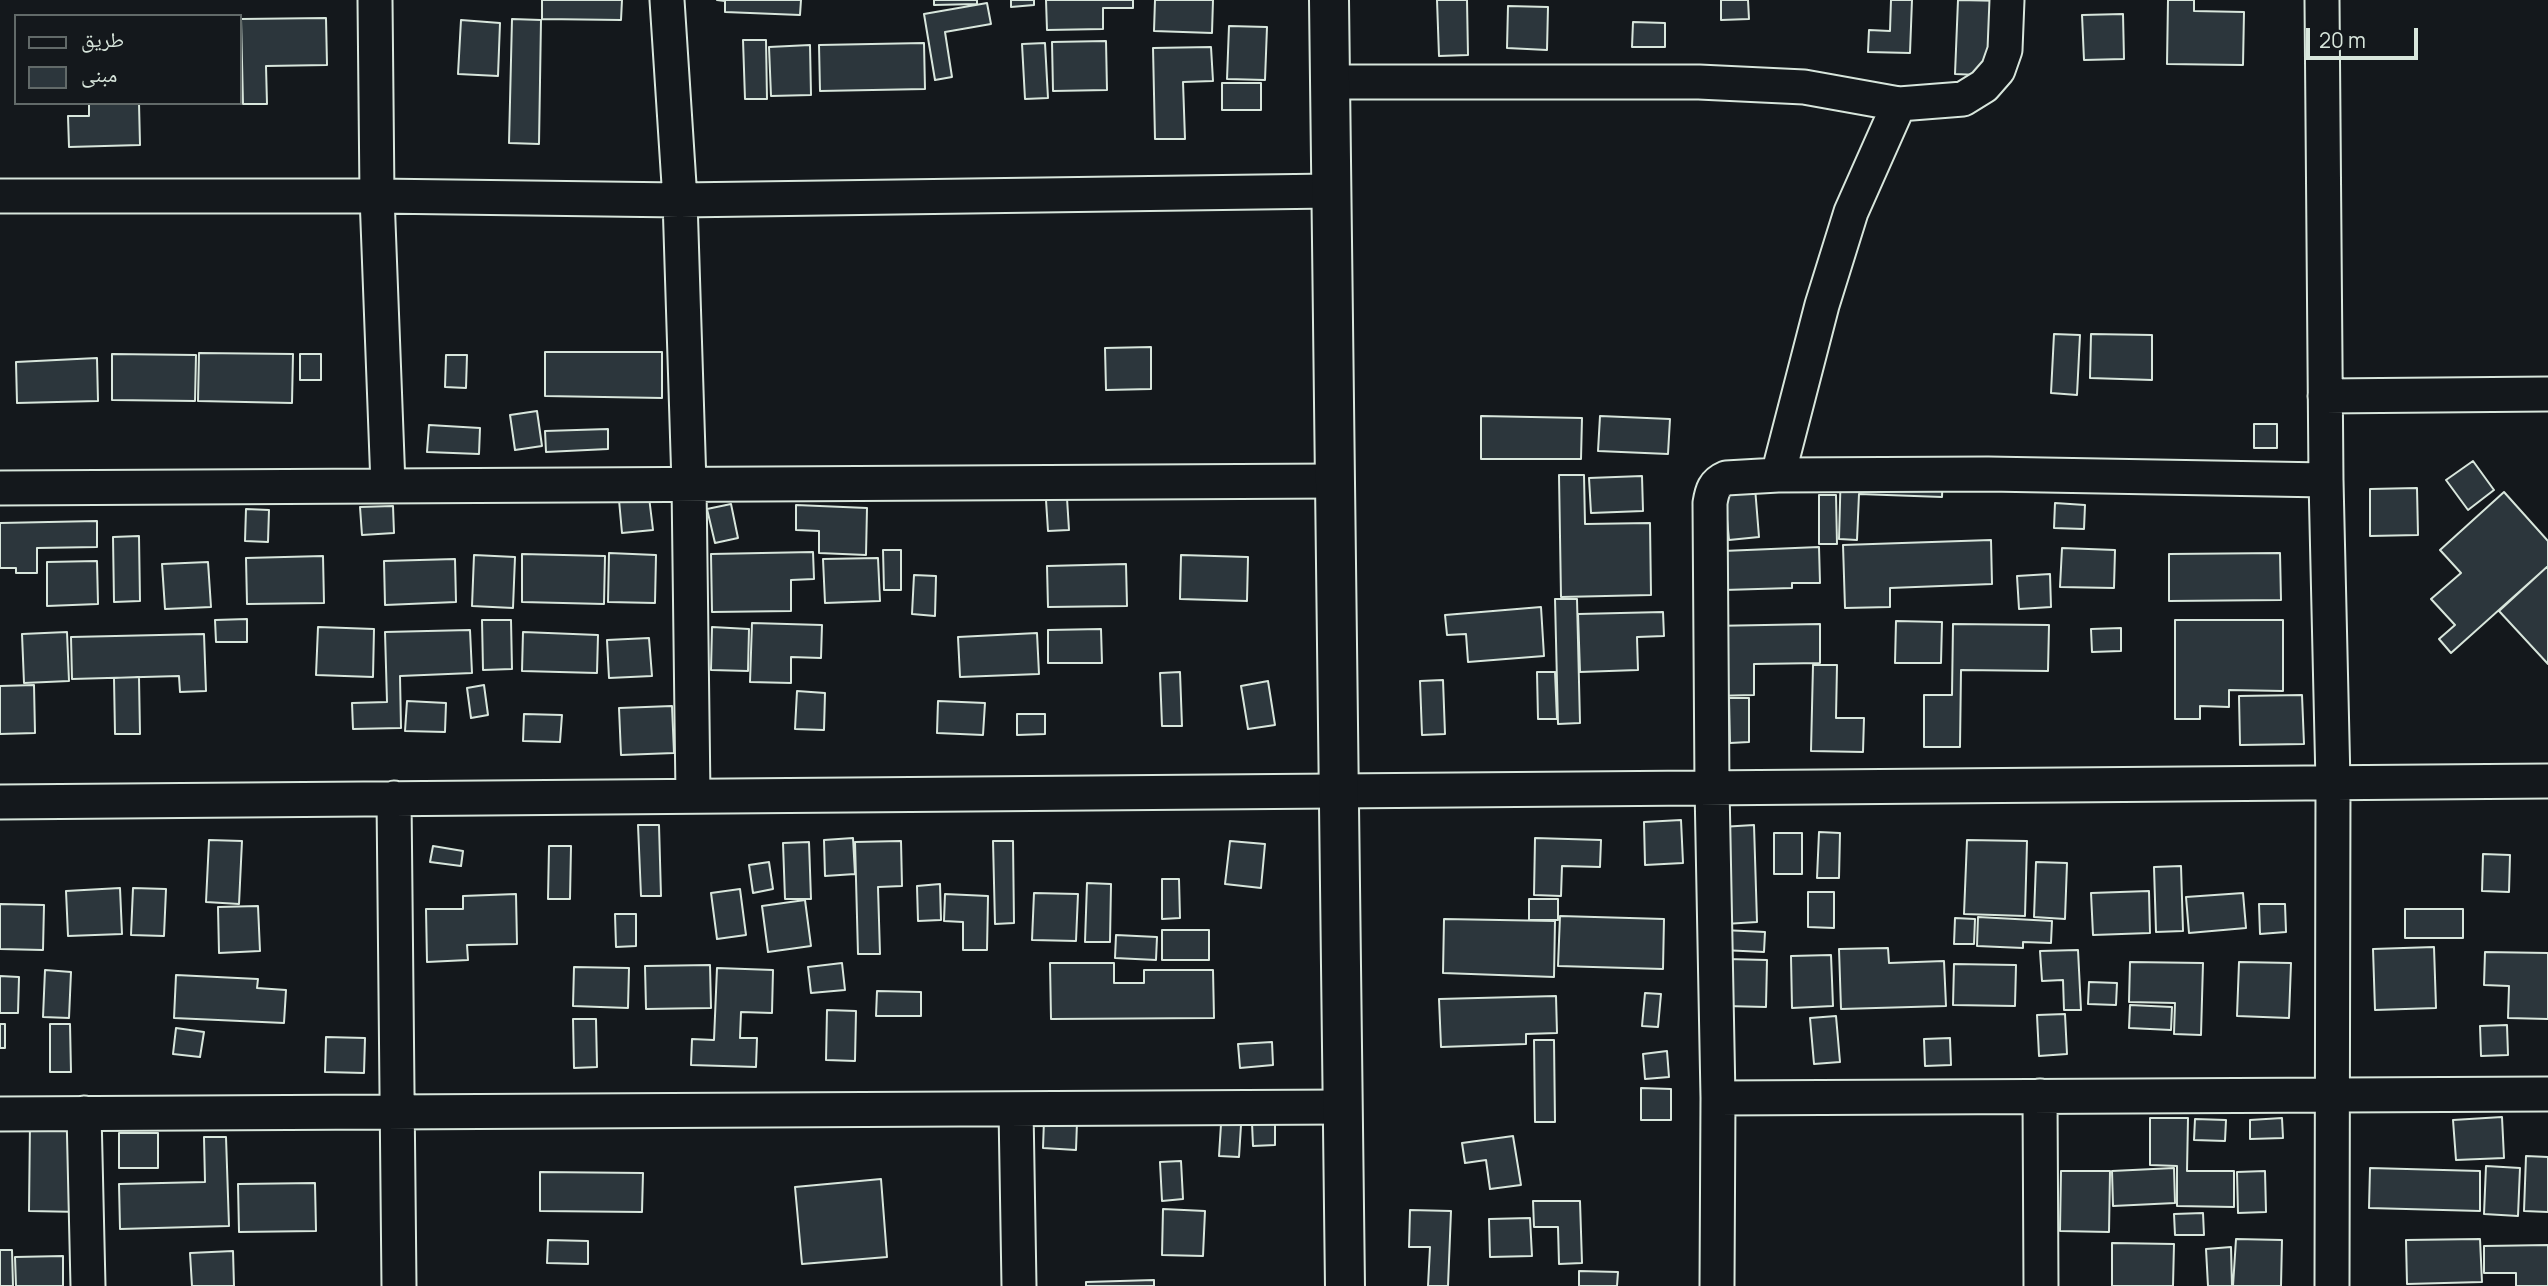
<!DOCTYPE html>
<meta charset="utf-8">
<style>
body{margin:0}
#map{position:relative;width:2548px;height:1286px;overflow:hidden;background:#14181c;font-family:Manrope,"Noto Naskh Arabic",sans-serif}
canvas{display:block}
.legend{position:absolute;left:14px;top:14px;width:228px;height:91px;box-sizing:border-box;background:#14181c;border:2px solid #626a69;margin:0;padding:9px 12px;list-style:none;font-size:21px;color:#d8e6dc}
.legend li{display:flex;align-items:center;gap:14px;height:35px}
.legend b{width:35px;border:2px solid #626a69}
.scale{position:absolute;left:2306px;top:28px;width:112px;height:32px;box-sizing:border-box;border:4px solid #d8e6dc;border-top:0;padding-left:9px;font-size:21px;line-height:24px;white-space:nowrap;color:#d8e6dc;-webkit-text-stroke:5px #14181c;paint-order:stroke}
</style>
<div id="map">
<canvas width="2548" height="1286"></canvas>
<ul class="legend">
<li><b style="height:9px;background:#14181c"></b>طريق</li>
<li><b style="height:19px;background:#2c363c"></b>مبنى</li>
</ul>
<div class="scale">20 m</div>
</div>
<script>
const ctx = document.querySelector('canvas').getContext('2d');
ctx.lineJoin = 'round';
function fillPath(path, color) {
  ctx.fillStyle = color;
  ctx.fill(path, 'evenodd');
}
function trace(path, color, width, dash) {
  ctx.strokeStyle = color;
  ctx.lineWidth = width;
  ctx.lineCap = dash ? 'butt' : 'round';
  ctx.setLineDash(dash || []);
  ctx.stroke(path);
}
const building = new Path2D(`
 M542,0H622L621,20L542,19Z
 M717,0H801L800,15L725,12V1Z
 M934,0H977V4L934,5Z
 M1011,0H1034V5L1011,7Z
 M1046,0H1133V8H1103V29L1047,30Z
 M1155,0H1213L1212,33L1154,31Z
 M1437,0H1467L1468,55L1439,56Z
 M1721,0H1748L1749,19L1721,20Z
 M1891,0H1912L1910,53L1868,52L1869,30L1890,31Z
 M1958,0L2005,1L2002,76L1955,74Z
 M2168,0H2194V11L2244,12L2243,65L2167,64Z
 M987,3L991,24L945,32L952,77L935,80L924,14Z
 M1508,6L1548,7L1547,50L1507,48Z
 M2123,14L2124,59L2084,60L2082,15Z
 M326,18L327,65L266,66L267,104H243L241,19Z
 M512,19L541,20L539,144L509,143Z
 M461,20L500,23L498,76L458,74Z
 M1633,22L1665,23V47H1632Z
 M1229,26L1267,27L1265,80L1227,79Z
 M743,40H766L767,99H745Z
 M1106,41L1107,90L1053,91L1052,42Z
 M924,43L925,89L820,91L819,45Z
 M1045,43L1048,98L1025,99L1022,44Z
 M810,45L811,95L771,96L769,47Z
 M1211,47L1213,81L1183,82L1185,139H1155L1153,48Z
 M1222,83H1261V110H1222Z
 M89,103H139L140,145L69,147L68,116H89Z
 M2054,334L2080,335L2077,395L2051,393Z
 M2091,334L2152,335V380L2090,378Z
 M1151,347V389L1106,390L1105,348Z
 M545,352H662V398L545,396Z
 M199,353L293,354L292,403L198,401Z
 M112,354L196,355L195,401L112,400Z
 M300,354H321V380H300Z
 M446,355H467L466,388L445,387Z
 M97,358L98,401L17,403L16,362Z
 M537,411L542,446L515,450L510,415Z
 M1481,416L1582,418L1581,459H1481Z
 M1600,416L1670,419L1668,454L1598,451Z
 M2254,424H2277V448H2254Z
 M429,425L480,428L479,454L427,452Z
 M608,429V449L546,452L545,431Z
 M2473,461L2494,490L2468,510L2446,480Z
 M1841,466L1943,470L1942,497L1859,494L1857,540L1839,539Z
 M1559,475H1584L1585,524L1650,523L1651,595L1561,597Z
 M1754,475L1759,537L1729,540L1723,477Z
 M1642,476L1643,511L1591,513L1589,478Z
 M2417,488L2418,535L2370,536V489Z
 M2504,492L2548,541V566L2451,653L2439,639L2455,625L2431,599L2461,573L2440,550Z
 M1819,495H1836L1837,544H1819Z
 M649,497L653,530L622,533L619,500Z
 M1067,498L1069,530L1048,531L1046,500Z
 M2055,503L2085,505L2084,529L2054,528Z
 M731,504L738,538L715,543L707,509Z
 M796,505L867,508L866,555L819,553V531L796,530Z
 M393,506L394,533L362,535L360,507Z
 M246,509L269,510L268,542L245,541Z
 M97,521V547L37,548V573H16V568H0V523Z
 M139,536L140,601L114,602L113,537Z
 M1991,540L1992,584L1890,588V607L1845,608L1843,545Z
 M1819,547L1820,583H1792V588L1724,590L1723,551Z
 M2062,548L2115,550L2114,588L2060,587Z
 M883,550H901V590H884Z
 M813,552L814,579L791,580V611L712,612L711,554Z
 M609,553L656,555L655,603L608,602Z
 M2280,553L2281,600L2169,601V554Z
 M522,554L605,556L604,604L522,602Z
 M474,555L515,557L513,608L472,606Z
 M1181,555L1248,557L1247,601L1180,599Z
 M323,556L324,603L247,604L246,558Z
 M878,558L880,601L825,603L823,559Z
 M455,559L456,602L385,605L384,561Z
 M97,561L98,604L47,606V562Z
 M208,562L211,607L165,609L162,564Z
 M1126,564L1127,606L1048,607L1047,566Z
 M2548,566V664L2499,611Z
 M2050,574L2051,607L2019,609L2017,576Z
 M914,575L936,576L935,616L912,614Z
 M1555,599H1577L1580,723L1558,724Z
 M1541,607L1544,656L1468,662L1466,634L1447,635L1445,615Z
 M1663,612L1664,636L1637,637L1638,670L1580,672L1578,614Z
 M247,619V642H216L215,620Z
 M482,620H511L512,669L483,670Z
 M2175,620H2283V691L2229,690V707L2200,706V719H2175Z
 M1896,621L1942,622L1941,663H1895Z
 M752,623L822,625L821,658L791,657V683L750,682Z
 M1820,624V663L1754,664V695L1712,696L1710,626Z
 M1953,624L2049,625L2048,671L1961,670L1960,747H1924V695H1952Z
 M318,627L374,629L373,677L316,675Z
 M712,627L749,629L748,671L711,670Z
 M2121,628V651L2092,652L2091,629Z
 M1101,629L1102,663H1048V630Z
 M470,630L472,673L400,676L401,728L353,729L352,703L387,702L385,632Z
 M67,632L69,681L24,683L22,634Z
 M523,632L598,635L597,673L522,671Z
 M1037,633L1039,674L960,677L958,637Z
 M204,634L206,691L180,692L179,676L72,679L71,637Z
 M649,638L652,676L609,678L607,640Z
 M1813,665H1837L1836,718H1864L1863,752L1811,751Z
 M1180,672L1182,726H1162L1160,673Z
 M1537,672H1555L1557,719H1538Z
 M139,677L140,734H115L114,678Z
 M1443,680L1445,734L1422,735L1420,681Z
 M1268,681L1275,725L1248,729L1241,686Z
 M34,685L35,733L0,734V686Z
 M484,685L488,715L471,718L467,688Z
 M797,691L825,693L824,730L795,729Z
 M2302,695L2304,744L2240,745L2239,696Z
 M1729,698H1749V742L1730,743Z
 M407,701L446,703L445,732L405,731Z
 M938,701L985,703L983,735L937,733Z
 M672,706L674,753L621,755L619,708Z
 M524,714L562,715L560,742L523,741Z
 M1017,714H1045V734L1017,735Z
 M1681,820L1683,863L1645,865L1644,822Z
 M638,825H659L661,896H641Z
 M1754,825L1757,922L1725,924L1721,827Z
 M1819,832L1840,833L1839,878H1817Z
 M1774,833H1802V874H1774Z
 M853,838L855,874L825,876L824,840Z
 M1535,838L1601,840L1600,867L1562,866L1561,896L1534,895Z
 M209,840L242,841L239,904L206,902Z
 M1967,840L2027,841L2025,916L1964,914Z
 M901,841L902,886L878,887L880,954H858L855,842Z
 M993,841H1013L1014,923L995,924Z
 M1230,841L1265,844L1261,888L1225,884Z
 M809,842L811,899H785L783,843Z
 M433,846L463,851L461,866L430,862Z
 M549,846H571L570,899H548Z
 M2483,854L2510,855L2509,892L2482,891Z
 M769,862L773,889L753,893L749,865Z
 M2036,862L2067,863L2065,919L2034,917Z
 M2181,866L2183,931L2156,932L2154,867Z
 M1162,879H1179L1180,918L1162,919Z
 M1087,883L1111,884L1110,942H1085Z
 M940,884L941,920L918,921L917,886Z
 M120,888L122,934L68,936L66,891Z
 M133,888L166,889L164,936L131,935Z
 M740,889L746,935L717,939L711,893Z
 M2149,891L2150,933L2093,935L2091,893Z
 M1808,892H1834V928L1808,927Z
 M1034,893L1078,894L1076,941L1032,940Z
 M2243,893L2246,928L2189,933L2186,897Z
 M516,894L517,944L467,945L468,960L427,962L426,909H463V896Z
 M945,894L988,896L987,950H963V922L944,921Z
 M1529,899H1558V920H1529Z
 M805,900L811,946L768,952L762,906Z
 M0,904L44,905L43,950L0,949Z
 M2259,904H2285L2286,932L2260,934Z
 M258,906L260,951L219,953L218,907Z
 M2405,909H2463V938H2405Z
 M615,914H636V946L616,947Z
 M1560,916L1664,919L1663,969L1558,966Z
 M1978,917L2052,921L2051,943L2023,942V948L1977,946Z
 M1955,918L1975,919L1974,944H1954Z
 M1444,919L1555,921L1554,977L1443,973Z
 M1162,930H1209V960H1162Z
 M1723,930L1765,932L1764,952L1722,950Z
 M1116,935L1157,937L1156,960L1115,958Z
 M2434,947L2436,1008L2375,1010L2373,949Z
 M1888,948L1889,963L1944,961L1946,1006L1841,1009L1839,949Z
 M2078,950L2081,1010H2064L2063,980L2042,981L2040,951Z
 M2485,952L2548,953V1019L2508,1018L2509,986L2484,985Z
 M1831,955L1833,1006L1792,1008L1791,956Z
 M1726,959L1767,960L1766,1007L1725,1006Z
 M2130,962L2203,963L2201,1035L2174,1034L2175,1003L2129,1002Z
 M2239,962L2291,963L2289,1018L2237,1016Z
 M842,963L845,990L811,993L808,967Z
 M1050,963H1114V983H1144V970H1213L1214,1018L1051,1019Z
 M1954,964L2016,965L2015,1006L1953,1005Z
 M710,965L711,1008L646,1009L645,966Z
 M574,967L629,968L628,1008L573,1006Z
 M717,968L773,970L772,1013L741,1012L740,1038H757L756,1067L691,1065L692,1039L714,1040Z
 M45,970L71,972L69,1018L43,1017Z
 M176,975L258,979L257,988L286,990L284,1023L174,1018Z
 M0,976L19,977L18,1013H0Z
 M2089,982L2117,983L2116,1005L2088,1004Z
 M877,991L921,992V1016H876Z
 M1645,993L1661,994L1658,1027L1642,1026Z
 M1556,996L1557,1033L1526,1034V1044L1441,1047L1439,999Z
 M2130,1005L2172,1007L2171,1030L2129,1028Z
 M827,1010L856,1011L855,1061L826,1060Z
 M2065,1014L2067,1054L2039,1056L2037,1015Z
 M1836,1016L1840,1062L1814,1064L1810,1018Z
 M573,1019H596L597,1067L574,1068Z
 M0,1024H5V1048H0Z
 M50,1024H70L71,1072H50Z
 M2507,1025L2508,1055L2481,1056L2480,1026Z
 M176,1028L204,1032L200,1057L173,1054Z
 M326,1037L365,1038L364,1073L325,1072Z
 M1950,1038L1951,1065L1925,1066L1924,1039Z
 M1534,1040H1554L1555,1122H1535Z
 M1272,1042L1273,1065L1240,1068L1238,1044Z
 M1667,1051L1669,1077L1645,1079L1643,1054Z
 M1641,1088L1671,1089V1120H1641Z
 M2502,1117L2504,1158L2456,1160L2453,1120Z
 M2150,1118H2188L2187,1171H2234V1207L2177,1206V1166L2150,1165Z
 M2282,1118L2283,1138L2250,1139V1120Z
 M2195,1119L2226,1120L2225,1141L2194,1140Z
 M1044,1120L1077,1122L1076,1150L1043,1148Z
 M30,1122L82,1123L81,1212L29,1211Z
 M1275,1122V1145L1253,1146L1252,1123Z
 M1221,1124L1241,1125L1239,1157L1219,1156Z
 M119,1133H158V1168H119Z
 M1513,1136L1521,1185L1490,1189L1486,1160L1465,1163L1462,1143Z
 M204,1137H226L229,1226L120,1229L119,1184L205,1182Z
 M2526,1156L2548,1157V1212L2524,1211Z
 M1181,1161L1183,1199L1162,1201L1160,1162Z
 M2486,1166L2520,1168L2518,1216L2484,1214Z
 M2174,1168L2175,1203L2113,1206L2112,1171Z
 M2370,1168L2480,1171V1211L2369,1208Z
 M2061,1171H2110L2109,1232L2060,1231Z
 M2265,1171L2266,1212L2238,1213L2237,1172Z
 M540,1172L643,1173L642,1212L540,1211Z
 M881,1179L887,1257L802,1264L795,1187Z
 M315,1183L316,1231L239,1232L238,1184Z
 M1533,1201H1580L1582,1263L1559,1264L1558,1227H1534Z
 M1163,1209L1205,1211L1203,1256L1162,1255Z
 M1410,1210L1451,1211L1448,1286H1428L1430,1247H1409Z
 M2203,1213L2204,1235H2175L2174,1214Z
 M1530,1218L1532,1256L1490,1257L1489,1219Z
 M2236,1239L2282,1240L2281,1286H2233Z
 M2480,1239L2482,1282L2407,1284L2406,1240Z
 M548,1240L588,1241V1264L547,1263Z
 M2112,1243L2174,1244L2173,1286H2112Z
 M2548,1245V1286H2516V1273H2484V1246Z
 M2231,1247L2232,1286H2208L2206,1249Z
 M0,1250H12L13,1286H0Z
 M233,1251L234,1286H192L190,1253Z
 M63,1256V1286H16L15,1257Z
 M1579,1271L1618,1272L1617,1286H1579Z
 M1154,1280V1286H1086V1282Z`);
fillPath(building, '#2c363c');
trace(building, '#d8e6dc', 2);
const minor = new Path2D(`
 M375,0L377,196L388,485
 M667,0L680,200L689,484L693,795
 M2322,0L2326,480L2333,782L2332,1286
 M1330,82H1699L1804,87L1899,104L1963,99L1984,86L1998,70L2005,50L2007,0
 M0,196H377L680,200L1331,191
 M2325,396L2548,394
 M1778,475L1822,305L1851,212L1899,104
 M0,488L1335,481
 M394,798L399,1286
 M0,802L2548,781
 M2040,1096L2041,1286
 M1718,1098L2548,1094
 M1016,1109L1019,1286
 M84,1113L88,1286
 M0,1114L1343,1107
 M1717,1286L1718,1098L1712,787L1710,503C1712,491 1714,483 1726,478L1778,475L1988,474L2326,480`);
const tertiary = new Path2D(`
 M1329,0L1345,1286`);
trace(minor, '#d8e6dc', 37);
trace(tertiary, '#d8e6dc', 42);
trace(minor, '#14181c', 33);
trace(tertiary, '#14181c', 38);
</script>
